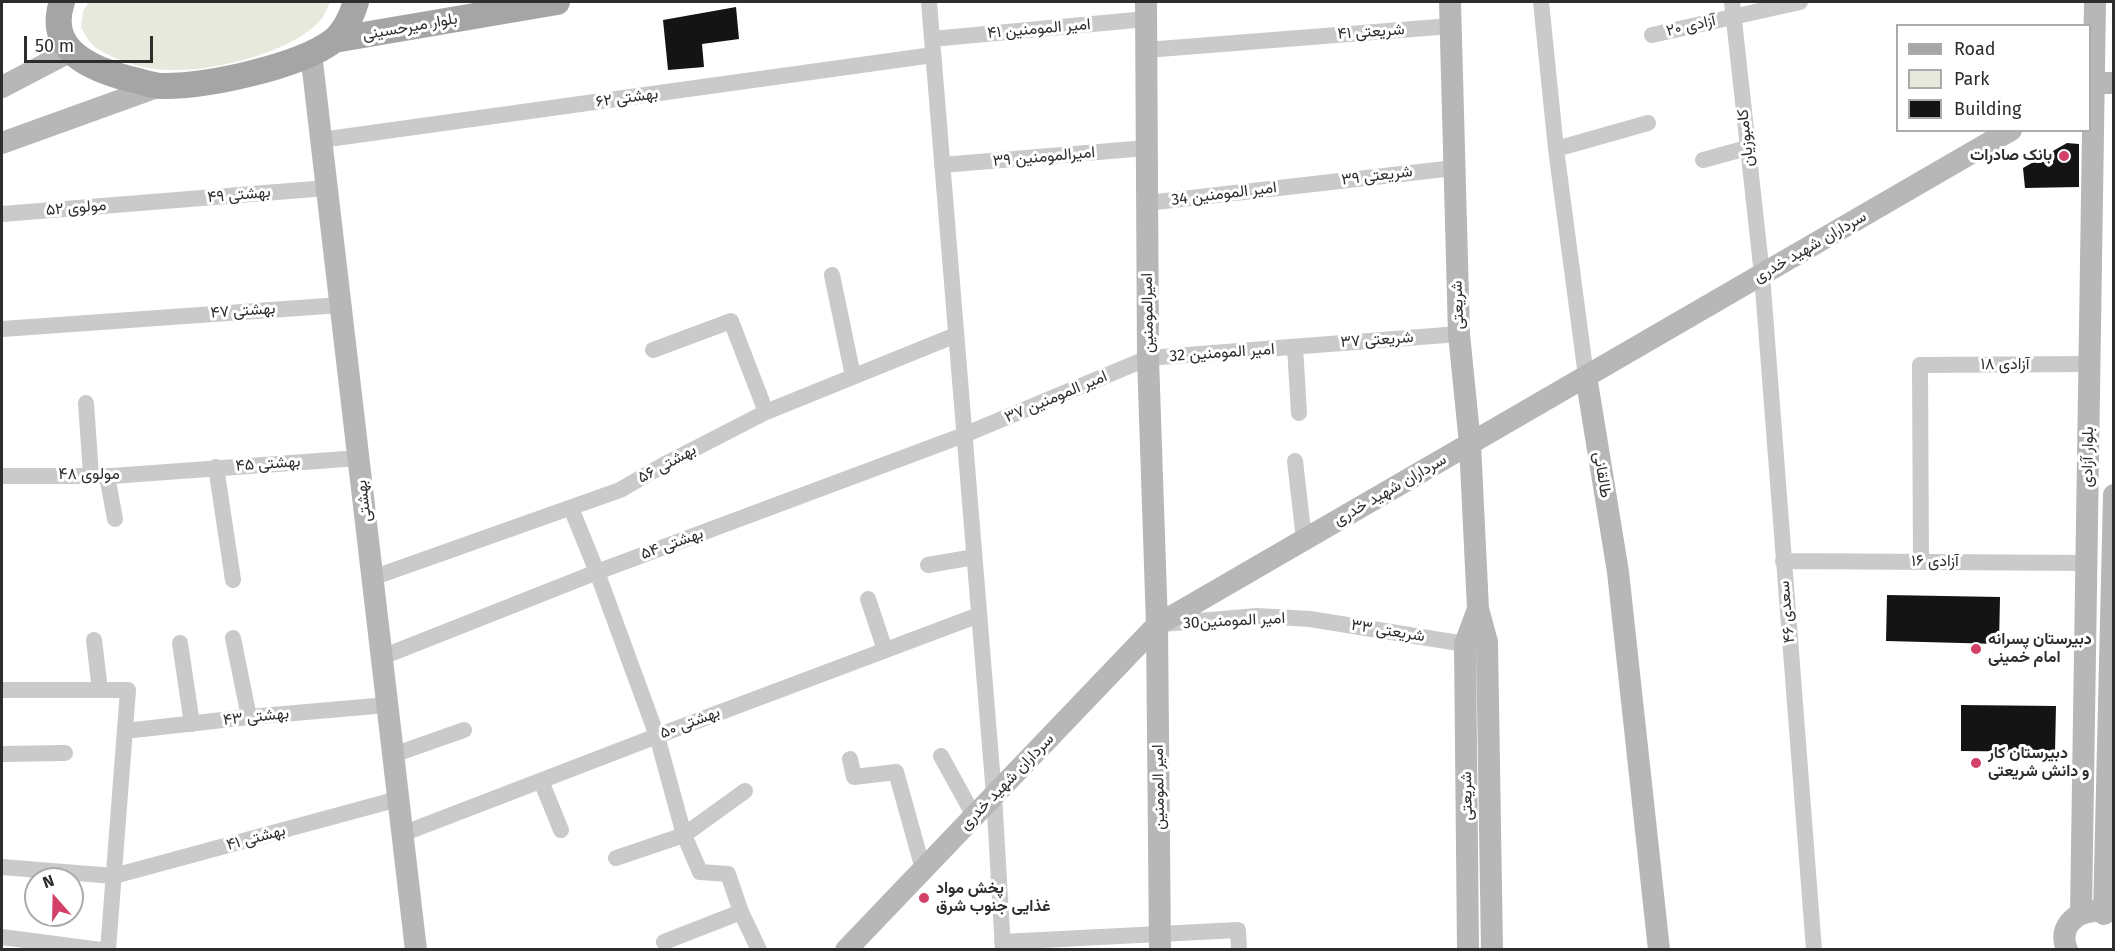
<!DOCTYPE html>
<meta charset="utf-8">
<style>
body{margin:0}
#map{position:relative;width:2115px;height:951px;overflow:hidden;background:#fff;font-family:"Fira Sans",sans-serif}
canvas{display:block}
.frame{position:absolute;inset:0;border:3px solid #2d2d2d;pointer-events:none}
.legend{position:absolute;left:1896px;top:24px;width:195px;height:108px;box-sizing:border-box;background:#fff;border:2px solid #ababab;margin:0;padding:8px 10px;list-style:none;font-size:18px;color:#2d2d2d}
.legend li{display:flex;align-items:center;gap:12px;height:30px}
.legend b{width:30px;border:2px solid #ababab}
.north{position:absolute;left:24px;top:867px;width:60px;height:60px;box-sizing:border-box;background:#fff;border:2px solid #ababab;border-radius:50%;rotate:340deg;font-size:16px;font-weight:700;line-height:24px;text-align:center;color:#2d2d2d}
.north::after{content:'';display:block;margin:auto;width:21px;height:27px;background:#d34068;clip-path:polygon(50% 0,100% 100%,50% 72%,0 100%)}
.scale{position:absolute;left:24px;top:36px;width:129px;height:27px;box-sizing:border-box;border:3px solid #2d2d2d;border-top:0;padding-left:8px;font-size:18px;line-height:21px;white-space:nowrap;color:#2d2d2d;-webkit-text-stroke:4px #fff;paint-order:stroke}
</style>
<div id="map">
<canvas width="2115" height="951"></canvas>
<div class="frame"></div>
<ul class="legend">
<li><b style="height:8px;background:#a5a5a5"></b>Road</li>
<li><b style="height:16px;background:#e6e9dc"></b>Park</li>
<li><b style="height:16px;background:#141414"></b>Building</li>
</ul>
<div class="north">N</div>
<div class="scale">50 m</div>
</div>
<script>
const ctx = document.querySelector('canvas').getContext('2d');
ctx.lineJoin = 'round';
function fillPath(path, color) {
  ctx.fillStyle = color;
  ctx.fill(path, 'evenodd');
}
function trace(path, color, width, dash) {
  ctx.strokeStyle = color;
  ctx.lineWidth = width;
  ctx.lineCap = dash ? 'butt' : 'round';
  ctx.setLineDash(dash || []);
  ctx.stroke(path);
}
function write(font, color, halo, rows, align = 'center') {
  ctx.font = font + ' "Fira Sans",Vazirmatn,sans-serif';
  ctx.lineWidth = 6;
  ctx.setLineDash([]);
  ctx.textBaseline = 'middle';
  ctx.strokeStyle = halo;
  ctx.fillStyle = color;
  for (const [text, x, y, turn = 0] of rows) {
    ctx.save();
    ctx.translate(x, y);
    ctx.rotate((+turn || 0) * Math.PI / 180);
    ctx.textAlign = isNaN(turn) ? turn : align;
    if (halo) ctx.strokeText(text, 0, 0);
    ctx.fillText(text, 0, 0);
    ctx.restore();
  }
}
fillPath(new Path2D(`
 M89,2H330C327,8 324,17 319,22C289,53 215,71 173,70C146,70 117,62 95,47C89,42 85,34 81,28L83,11Z`), '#e6e9dc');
fillPath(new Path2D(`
 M736,7L739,39L702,44L704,67L668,70L663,20Z
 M2067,143L2079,144V187L2025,188L2023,168Z
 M1887,595L2000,597L1999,644L1886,641Z
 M1961,705L2056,706L2055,752L1961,751Z`), '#141414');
trace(new Path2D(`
 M929,2L994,795L1003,950
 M1541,2L1556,149L1586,376
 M1732,2L1762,275L1814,950
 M1652,35L1800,2
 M932,39L1146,19
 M1146,50L1451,26
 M321,140L933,55
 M1556,149L1648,123
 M1703,160L1747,148
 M942,165L1146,148
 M1147,203L1454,168
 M2,214L327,188
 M832,275L853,376
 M2,329L341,305
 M1295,347L1299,413
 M653,350L731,321L766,412
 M86,403L91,475
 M1295,461L1304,539
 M216,467L233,580
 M2,476H112L359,458
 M107,476L115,519
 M571,508L597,572L657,736L684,835L700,872L728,874L741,912L759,950
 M1783,561L2086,563
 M1921,562L1920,365L2089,364
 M928,565L974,557
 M372,578L620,490L667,463L766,412L956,335
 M868,599L885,650
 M1163,624L1257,616L1310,619L1465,644
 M233,638L249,717
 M94,640L100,690
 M180,643L192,724
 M382,657L597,572L964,435L1148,358L1459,334
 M2,690H128L108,950
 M125,731L249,717L387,705
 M2,754L65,753
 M393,755L464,730
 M941,756L974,816
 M850,759L854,777L896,772L923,869
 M541,781L561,830
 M402,834L657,736L979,615
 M616,858L684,835L745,791
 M2,867L114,876L398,799
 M2,937L101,950
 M664,942L741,912
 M1002,942L1238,930L1239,950`), '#cacaca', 16);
trace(new Path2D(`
 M1146,2L1148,358L1157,625L1160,950
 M1450,2L1459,334L1470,444L1478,609L1487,642L1492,950
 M311,53L416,950
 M2090,85L2093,83H2114
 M2,87L71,51
 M2,143L160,86
 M1586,376L1618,572L1659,950
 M2081,913L2095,2
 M2104,914L2114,495
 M846,950L1157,625L2011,130
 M1468,950L1465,644L1478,609
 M2067,950C2058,928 2074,912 2095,911`), '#b7b7b7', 22);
trace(new Path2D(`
 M62,2C46,50 91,69 130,79C140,81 151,85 161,86C205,87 298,67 333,41C344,32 352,15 356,2
 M334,40L557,2`), '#a5a5a5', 26);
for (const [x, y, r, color] of [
 [2064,156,6,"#d34068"],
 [1976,649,6,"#d34068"],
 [1976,763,6,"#d34068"],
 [924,898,6,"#d34068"]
]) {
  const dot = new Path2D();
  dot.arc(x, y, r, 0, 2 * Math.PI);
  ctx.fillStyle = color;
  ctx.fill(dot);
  trace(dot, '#fff', 2);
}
write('16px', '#2d2d2d', '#fff', [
 ["آزادی ۲۰",1691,26,-13],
 ["بلوار میرحسینی",410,27,-10],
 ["امیر المومنین ۴۱",1039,29,-5],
 ["شریعتی ۴۱",1371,32,-4],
 ["بهشتی ۶۲",627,98,-8],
 ["کامبوزیان",1746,138,-96],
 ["امیرالمومنین ۳۹",1044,157,-5],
 ["شریعتی ۳۹",1377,176,-7],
 ["امیر المومنین 34",1224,194,-7],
 ["بهشتی ۴۹",239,195,-5],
 ["مولوی ۵۲",76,208,-5],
 ["سرداران شهید خدری",1810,247,-30],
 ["شریعتی",1458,305,-92],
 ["بهشتی ۴۷",243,311,-4],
 ["امیرالمومنین",1148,313,-91],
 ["شریعتی ۳۷",1377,340,-4],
 ["امیر المومنین 32",1222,353,-4],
 ["آزادی ۱۸",2005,365],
 ["امیر المومنین ۳۷",1056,397,-23],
 ["بلوار آزادی",2088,457,-89],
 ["بهشتی ۴۵",268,464,-4],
 ["بهشتی ۵۶",667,464,-29],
 ["مولوی ۴۸",89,475],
 ["طالقانی",1602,475,81],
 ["سرداران شهید خدری",1390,490,-30],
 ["بهشتی",364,501,-97],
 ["بهشتی ۵۴",672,544,-20],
 ["آزادی ۱۶",1935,562],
 ["سعدی ۴۶",1787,612,-95],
 ["امیر المومنین30",1234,621,-3],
 ["شریعتی ۳۳",1388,631,9],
 ["بهشتی ۴۳",256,717,-6],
 ["بهشتی ۵۰",690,723,-21],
 ["سرداران شهید خدری",1007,782,-46],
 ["امیر المومنین",1159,787,-91],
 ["شریعتی",1467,796,-91],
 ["بهشتی ۴۱",256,838,-15]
]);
write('bold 16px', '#2d2d2d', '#fff', [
 ["بانک صادرات",2052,156,"right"],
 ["دبیرستان پسرانه",1988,640],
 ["امام خمینی",1988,658],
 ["دبیرستان کار",1988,754],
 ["و دانش شریعتی",1988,772],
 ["پخش مواد",936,889],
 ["غذایی جنوب شرق",936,907]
], 'left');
</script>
